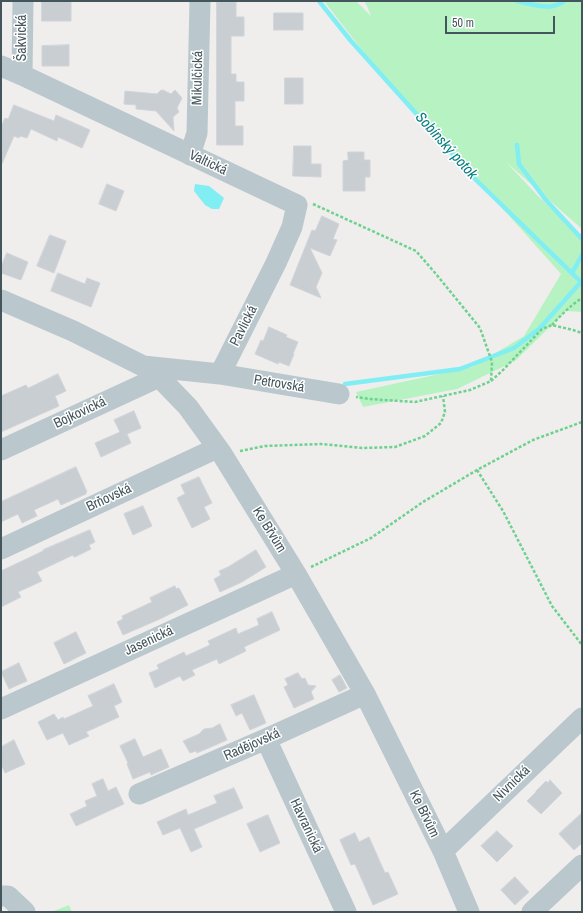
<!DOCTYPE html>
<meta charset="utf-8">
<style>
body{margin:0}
#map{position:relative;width:583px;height:913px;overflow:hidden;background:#f0eded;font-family:"Archivo Narrow",sans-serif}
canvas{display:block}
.frame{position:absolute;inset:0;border:2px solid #44555c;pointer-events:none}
.scale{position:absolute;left:445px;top:16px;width:110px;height:18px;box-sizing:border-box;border:2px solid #44555c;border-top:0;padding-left:5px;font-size:12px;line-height:14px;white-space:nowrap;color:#44555c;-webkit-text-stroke:3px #fff;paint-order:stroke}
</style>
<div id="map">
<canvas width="583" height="913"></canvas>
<div class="frame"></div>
<div class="scale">50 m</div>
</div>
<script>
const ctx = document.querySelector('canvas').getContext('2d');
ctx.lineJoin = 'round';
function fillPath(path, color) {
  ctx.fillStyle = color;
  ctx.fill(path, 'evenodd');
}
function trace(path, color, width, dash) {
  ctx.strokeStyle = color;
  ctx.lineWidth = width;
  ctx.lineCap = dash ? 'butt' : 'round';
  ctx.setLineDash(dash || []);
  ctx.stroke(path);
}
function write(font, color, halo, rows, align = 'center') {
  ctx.font = font + ' "Archivo Narrow",sans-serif';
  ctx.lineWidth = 3;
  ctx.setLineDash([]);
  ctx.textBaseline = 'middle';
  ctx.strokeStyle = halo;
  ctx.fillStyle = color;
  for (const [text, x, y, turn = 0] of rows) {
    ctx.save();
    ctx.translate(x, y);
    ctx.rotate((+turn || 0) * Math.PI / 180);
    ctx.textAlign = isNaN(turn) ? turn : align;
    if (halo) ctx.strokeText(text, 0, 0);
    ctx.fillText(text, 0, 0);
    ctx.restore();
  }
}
fillPath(new Path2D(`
 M324,1H358L357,2L371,16L367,6L364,1H582V229L506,162L538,196L582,238V312L566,311L515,361L457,389L363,407L356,392L472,367L524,336L561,274L365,54Z
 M69,905L72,912H51Z`), '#b7f2c3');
fillPath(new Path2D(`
 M195,184L209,186L224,198L219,209H212L205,205L194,191Z`), '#80eef2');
trace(new Path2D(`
 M319,1L351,41L474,178L582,283
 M517,1C532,4 551,12 564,1
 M517,145L519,164L545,199L582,239
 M572,273L582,255
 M345,384L460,369L514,348L539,329L581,282`), '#80eef2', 4.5);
const building = new Path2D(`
 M42,1L71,2V21H42Z
 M217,2H236V17H244V36H231V74H236V82H244V101H235V126H243V145H217Z
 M274,13H303V30H274Z
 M69,45V66H42V46Z
 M285,78H303V104H285Z
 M163,90L171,94L175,90L182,98L177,108L179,112L173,117L174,131L156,111L136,109V105L124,104L125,91L157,94L160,91Z
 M14,105L54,121L56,115L90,130L82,148L58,137L57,141L31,129L27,138L20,136L19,138L14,136L1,166V127L5,118L8,119Z
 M294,146H311V164H321V177L293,176Z
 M348,152H364V160H370V177H365V191H343V161L348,160Z
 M107,184L124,191L116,211L99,204Z
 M322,216L339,224L333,239L337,240L330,256L310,248L322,273L316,287L321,298L290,285L312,230L315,231Z
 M50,235L66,241L54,273L37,266Z
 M7,253L28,262L21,280L1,273V267Z
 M58,273L85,284L87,278L100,283L91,307L51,291Z
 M269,327L287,335L286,337L298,342L293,354H294L289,366L279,362L278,364L255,354L261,340L263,341Z
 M58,374L66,391L55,396L59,406L1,432V396L26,385L28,388Z
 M134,411L141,428L127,434L131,443L101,457L95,443L120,432L114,420Z
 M76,467L87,492H86V494L61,505L58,499L34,510L37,516L22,523L18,514L1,522V502Z
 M199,477L212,503L204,507L210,519L192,528L177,498L185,494L181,485Z
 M143,506L152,526L133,535L124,514Z
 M90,530L95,542L89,545L91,549L75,557H74L73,555L37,572L42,581L18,592L21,597L1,607V571L43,551V550Z
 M256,550L266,567L242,582L220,592L214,579L221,575L219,571L228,567Z
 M175,586L176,589L179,588L188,605L160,619L123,635L117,622L123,619L122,616L152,602L150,598Z
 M272,612L280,630L244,647L246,651L219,664L217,659L192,670L195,675L183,681L180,676L155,688L149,673L159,669L157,665L184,652L186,656L210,645L208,641L236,628L238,634L259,625L257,619Z
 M76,632L86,653L64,664L54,643Z
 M19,663L27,681L9,689L1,672Z
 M298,673L302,679L305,678L308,685L316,686L311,692L314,699L294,708L284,687L288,685L285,679Z
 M340,675L347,688L339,692L332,680Z
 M114,684L122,702L114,706L119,717L86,732L89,736L69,745L63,733L47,740L38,722L54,714L58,720L63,717L64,719L93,706L88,696Z
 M254,695L266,723L250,730L242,713L236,716L231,705Z
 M220,724L227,740L197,753L196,751L190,753L183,741L199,734L204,729L212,728Z
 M135,739L143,757L161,749L169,767L151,775L150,772L133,779L127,764L128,763L120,746Z
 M14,740L25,764L5,773L1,764V747Z
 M103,779L108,791L116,787L124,804L76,826L70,814L87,806L85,801L97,796L92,784Z
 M550,780L562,793L541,814L527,801L536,792V791L546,781L548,783Z
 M234,788L243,808L194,829L202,847L191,852L180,828L163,835L157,822L186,809L188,815L217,803L214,796Z
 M582,813V843L574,850L559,834Z
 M268,815L280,843L260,852L247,824Z
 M497,831L513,846L497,862L481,846Z
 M355,833L359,842L369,837L385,873L388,872L398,894L373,905L355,864L351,865L340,840Z
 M515,877L529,892L515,905L501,890Z`);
fillPath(building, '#c9ced2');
trace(building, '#d0d4d9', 1);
trace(new Path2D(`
 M313,204L416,251L436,274L480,328L492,362L491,381L470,390L415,402L369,399L356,397
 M552,325C561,315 571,305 582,298
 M491,381L503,370L542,329L552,325L573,330L582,333
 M240,451L265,446L321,444L362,448L395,447L425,436L441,423L445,412L443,396
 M477,470L503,511L552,606L582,645
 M311,567L371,538L423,502L477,470L533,440L582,422`), '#6cd28e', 2.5, [3, 2]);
trace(new Path2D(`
 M1,66L22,75L297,205L292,227L276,263L220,374L143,366
 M22,75L23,1
 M190,155L197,133L200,1
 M1,300L73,331L143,366L159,377L188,407L222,454L296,574L365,694L443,851L469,912
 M220,374L339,394
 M1,450L159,377
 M1,549L217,448
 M1,709L296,574
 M266,739L346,912
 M139,794L266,739L365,694
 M443,851L582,718
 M1,896H8L25,912
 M532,912L582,865`), '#bac8ce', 21);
write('14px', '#44555c', '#fff', [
 ["Šakvická",22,38,-90],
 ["Mikulčická",198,78,-89],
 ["Valtická",208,163,25],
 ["Pavlická",244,326,-63],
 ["Petrovská",279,384,9],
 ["Bojkovická",80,413,-25],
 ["Brňovská",109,498,-25],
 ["Ke Břvům",269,530,58],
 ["Jasenická",149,641,-25],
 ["Radějovská",252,745,-24],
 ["Nivnická",512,784,-44],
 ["Ke Břvům",424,814,64],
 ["Havranická",306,826,65]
]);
write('italic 15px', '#067d81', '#fff', [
 ["Sobínský potok",446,146,48]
]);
</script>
